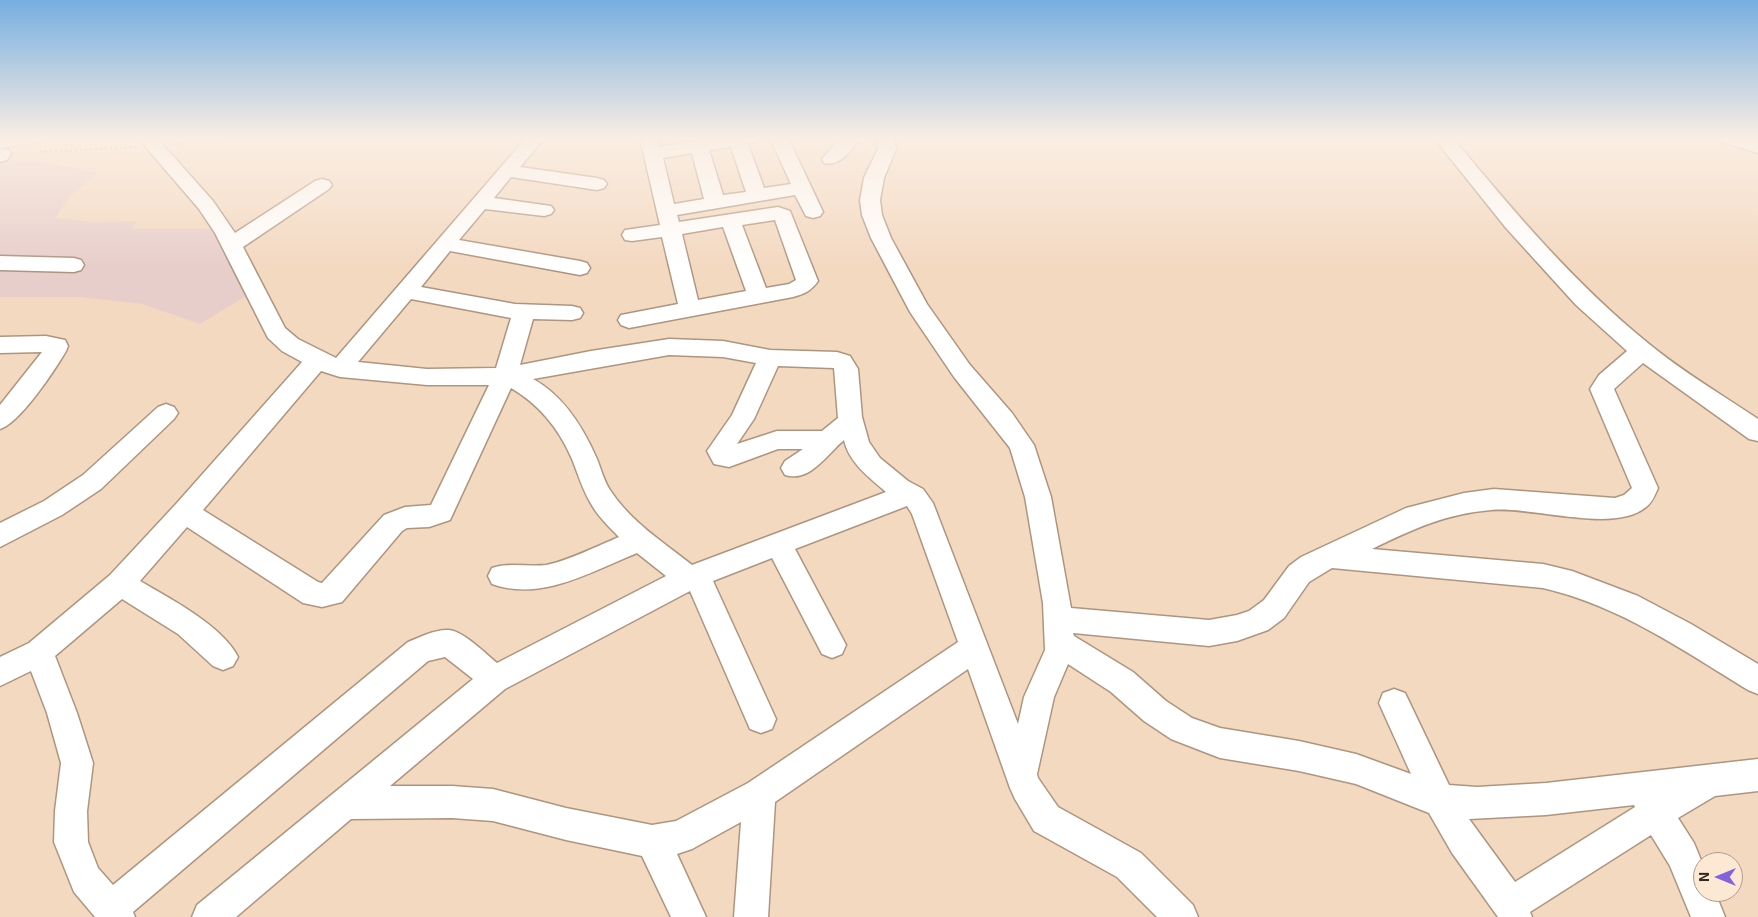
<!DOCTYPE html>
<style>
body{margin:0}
#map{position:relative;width:1758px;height:917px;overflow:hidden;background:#f4d9c1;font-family:"Exo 2",sans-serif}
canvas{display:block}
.north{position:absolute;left:1693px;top:852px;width:50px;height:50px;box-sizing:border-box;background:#fde8d4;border:1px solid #ac9c8c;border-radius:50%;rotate:270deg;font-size:14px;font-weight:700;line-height:20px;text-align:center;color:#332920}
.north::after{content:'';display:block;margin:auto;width:18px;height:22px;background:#8263de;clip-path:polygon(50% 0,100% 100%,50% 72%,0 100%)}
</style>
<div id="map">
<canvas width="1758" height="917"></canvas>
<div class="north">N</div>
</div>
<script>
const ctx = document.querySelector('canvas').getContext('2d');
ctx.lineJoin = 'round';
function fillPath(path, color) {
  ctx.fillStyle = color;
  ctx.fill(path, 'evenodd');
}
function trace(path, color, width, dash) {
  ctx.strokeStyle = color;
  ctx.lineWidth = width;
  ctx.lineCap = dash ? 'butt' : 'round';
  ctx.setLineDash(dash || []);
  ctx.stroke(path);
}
fillPath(new Path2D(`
 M0,161H41L97,173L70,197L55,218L91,222L137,221L131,229H220L258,289L200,324L142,304L79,297H0Z`), '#e8cecb');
const minor = new Path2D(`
 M138,138H157L213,201L235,233L315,181L322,179L329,181L332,185L329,189L243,247L285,328L298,339L336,358L526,138H545L520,167L597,178L604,180L607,184L604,188L597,190L511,177L494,198L551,206L554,210L551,214L544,216L485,209L459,240L580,261L587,263L590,268L587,273L580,275L450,251L421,287L515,304L572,306L580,308L583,313L580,318L572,320L533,319L520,365L591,351L669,339L723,341L770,350L837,352L850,356L858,369L862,417L869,442L880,458L908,481L923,489L933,503L1018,724L1024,697L1045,650L1043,603L1025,497L1010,448L954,377L910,312L871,238L862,215L860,200L864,178L878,149L876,138H894L896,149L884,178L880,200L882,215L891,238L927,304L970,365L1012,413L1034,445L1051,497L1071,608L1209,620L1237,615L1249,611L1264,600L1289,566L1301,557L1406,508L1464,493L1494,489L1615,498L1624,495L1632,488L1590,389L1599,375L1627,351L1576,305L1506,228L1434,138H1453C1514,212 1575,284 1649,344C1683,372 1722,395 1758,419V441L1749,439L1643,363L1614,389L1658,488C1655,495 1652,503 1646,507C1614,534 1532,506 1491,510C1445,514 1413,529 1372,549L1543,564L1572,571L1638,596L1691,624L1758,664V694L1748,690C1681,649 1620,606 1543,588L1332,568L1309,582L1284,618L1268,630L1237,641L1209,646L1073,633L1074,636L1133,672L1166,701L1192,718L1220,728L1299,741L1356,754L1411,774L1379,703L1383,693L1394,689L1405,693L1449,785L1477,787L1546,783L1758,759V791L1715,796L1678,818L1694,843L1703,865V892H1715L1725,917H1691L1670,866L1651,835L1530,912L1532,917H1498L1452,853L1429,813L1356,784L1299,771L1220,758L1171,739L1144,721L1111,692L1068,664L1054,697L1037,774L1038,778L1058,807L1141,853L1193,905L1198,917H1157L1117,877L1034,831L1015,799L1010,788L968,669L775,802L768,917H734L741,822L692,849L677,854L706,917H671L642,856L566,840L493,821L452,818L351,819L236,917H192L197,905L473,679L445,657L428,661L133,912L135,917H95L74,892L54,842L55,811L61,763L47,713L31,671L0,686V657L29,643L110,575L176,504L302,362L282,351L268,338L215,233L199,209ZM411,299L511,318L496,368L427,369L358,362ZM669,355L723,357L756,363L732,415L707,451L714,464L729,467L778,449H803L785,461L781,468L785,475C810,483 827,454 844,440C849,463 870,478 886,492L692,565C663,542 631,522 610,490C604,481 601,469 597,459C583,427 564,396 533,379ZM778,366L834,368L838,418L822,431H777L737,444L754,419ZM321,371L340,377L427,385H489L431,505L405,507L384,515L322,583L318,582L203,510ZM511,388C540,405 559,429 572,459C578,474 582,488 590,502C597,515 608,526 619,537C600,545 565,562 546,565C528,567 509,562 492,568L488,576L492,584C542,602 592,571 637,553L666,576L497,663C486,654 463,631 449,630C436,629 420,637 408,642L113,885L98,868L88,842L87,811L93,763L77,713L55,656L122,599L178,634L213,666L223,670L233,666L238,657C223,626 169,598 140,581L187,527L303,603L322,607L342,602L402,531L407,528L429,527L450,520ZM907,506L912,514L958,642L748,783L676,821L652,825L566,808L493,789L452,786H390L505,689L690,591L750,729L761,733L772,729L776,719L713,581L772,558L822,654L832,658L842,654L846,645L795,549ZM1634,805L1635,807L1515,882L1469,819L1546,815Z
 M640,138H658L660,147L714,138H759L756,142L748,144L764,188L791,184L770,138H788L823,212L820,216L813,218L806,216L795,195L677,215L679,222L778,207L790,211L818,281C811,291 804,294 793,297L629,328L621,325L618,320L621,315L678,304L662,237L632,241L625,240L622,235L625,230L660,225ZM731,147L746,192L723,195L709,150ZM692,153L704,199L674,204L663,158ZM775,220L796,280L789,284L766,288L742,225ZM723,227L746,291L698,300L682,234Z
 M840,138H860C852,150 840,167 824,163L822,159Z
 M1719,138H1749L1758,141V153L1722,142Z
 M2,148L9,150L11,154L7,160L0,162V149Z
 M0,256L74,258L81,260L84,265L81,270L74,272L0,270Z
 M46,336L65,340L68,346L66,351C55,370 20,423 0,429V405L42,352L0,353V337Z
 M166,404L174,407L178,413L174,419L101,489L62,515L0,547V523L44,501L83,475L158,407Z`);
const highway = new Path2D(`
 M0,138H44L41,142L0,148Z`);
trace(minor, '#ae957f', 3);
trace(highway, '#ae957f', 2);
trace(new Path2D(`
 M173,142L201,138
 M172,144L261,138
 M40,152L136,147`), '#b5a08d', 2.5, [2, 3]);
fillPath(minor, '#fff');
fillPath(highway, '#fff');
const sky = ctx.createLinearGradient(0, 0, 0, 267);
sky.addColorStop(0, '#77aee0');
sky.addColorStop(0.52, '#faeee3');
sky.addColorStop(1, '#faeee300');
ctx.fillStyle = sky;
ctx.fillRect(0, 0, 1758, 267);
</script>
